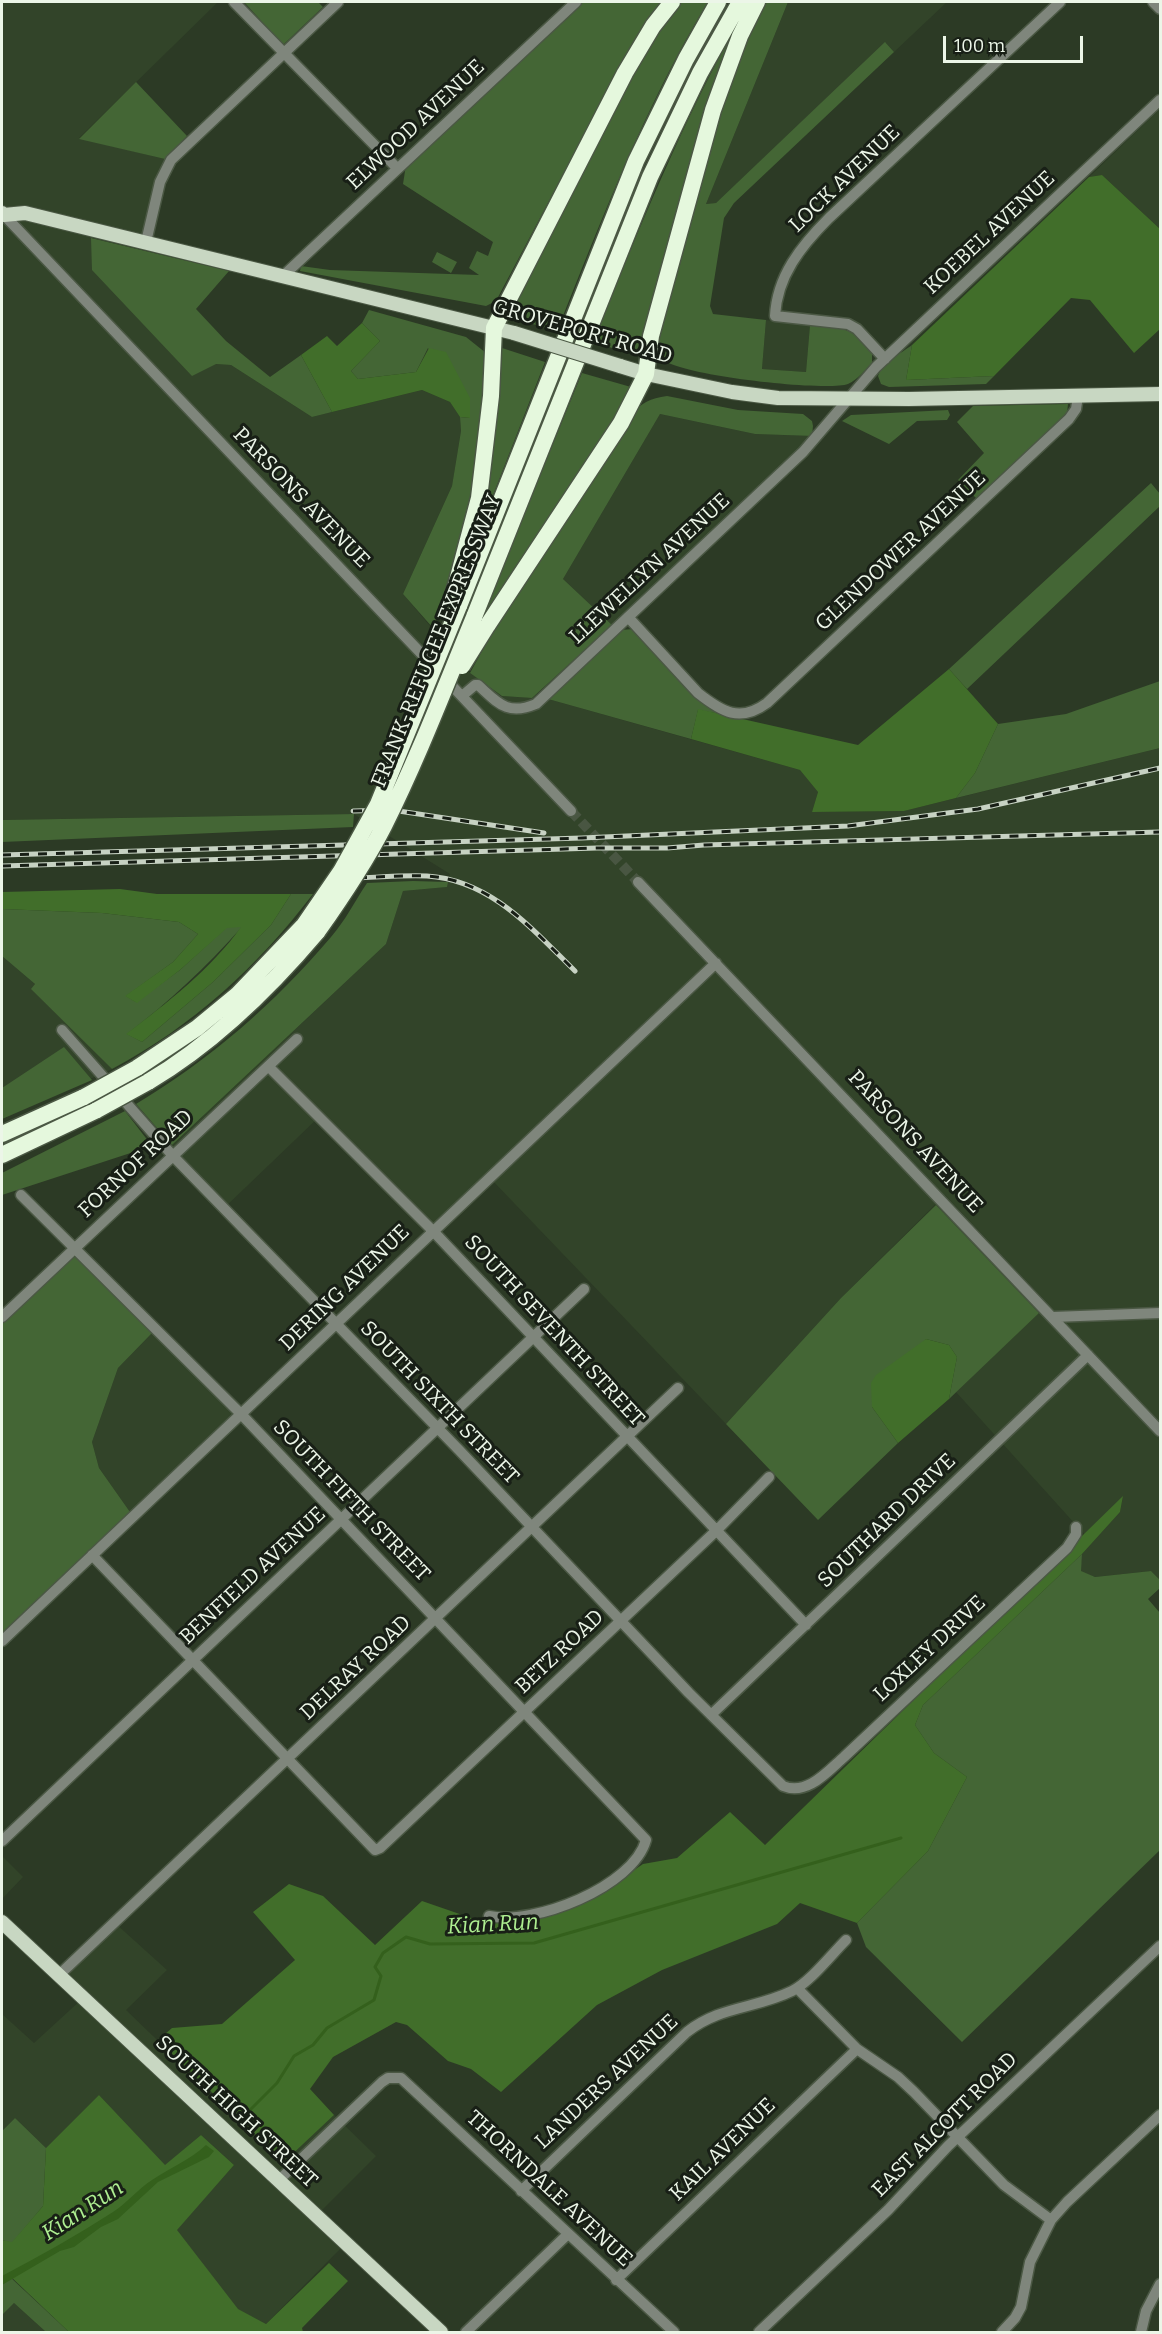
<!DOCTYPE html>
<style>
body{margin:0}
#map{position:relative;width:1162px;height:2334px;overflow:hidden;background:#2c3a25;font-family:Bitter,serif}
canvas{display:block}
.frame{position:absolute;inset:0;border:3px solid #ecf6e8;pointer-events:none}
.scale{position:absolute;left:943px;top:36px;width:140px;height:27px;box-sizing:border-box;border:3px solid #ecf6e8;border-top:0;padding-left:8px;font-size:18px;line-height:21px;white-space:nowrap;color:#ecf6e8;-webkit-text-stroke:4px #181f16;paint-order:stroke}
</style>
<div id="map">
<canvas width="1162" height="2334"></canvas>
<div class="frame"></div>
<div class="scale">100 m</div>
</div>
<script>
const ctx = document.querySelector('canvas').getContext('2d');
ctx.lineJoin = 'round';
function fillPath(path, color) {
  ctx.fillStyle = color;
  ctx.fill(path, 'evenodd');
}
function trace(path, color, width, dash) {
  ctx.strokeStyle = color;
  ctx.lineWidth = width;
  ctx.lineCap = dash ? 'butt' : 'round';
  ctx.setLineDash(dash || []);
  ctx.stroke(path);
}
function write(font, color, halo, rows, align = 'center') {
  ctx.font = font + ' Bitter,serif';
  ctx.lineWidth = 6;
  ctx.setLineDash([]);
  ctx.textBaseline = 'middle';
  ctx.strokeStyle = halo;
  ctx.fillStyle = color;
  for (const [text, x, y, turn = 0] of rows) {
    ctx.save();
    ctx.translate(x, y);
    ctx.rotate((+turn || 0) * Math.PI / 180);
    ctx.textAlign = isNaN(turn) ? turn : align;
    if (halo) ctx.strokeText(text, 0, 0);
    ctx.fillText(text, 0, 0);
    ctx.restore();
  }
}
fillPath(new Path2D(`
 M2,2H218L79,138L165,159L138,249L91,238L216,364L231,365L312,417L422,390L450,402L460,417L461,431L452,486L403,594L470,673L502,696L548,699L800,770L818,792L812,812L904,811L1160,748V1580L1151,1571L1095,1577L1080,1572L1082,1554L1120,1512L1123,1497L1085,1535L956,1392L1048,1304L945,1195L841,1298L726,1424L491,1179L434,1232L320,1116L222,1210L165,1152L386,944L403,891L446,887L450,874L354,814L2,820Z
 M788,2H947L894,52L886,43L716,203L706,204Z
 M1160,109V229L1102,175L1089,177Z
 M766,320L810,325L806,372L762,369Z
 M660,414L755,434L812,436L612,625L563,579Z
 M2,956L35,984L32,989L112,1069L2,1119Z
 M152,1333L233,1413L130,1512L99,1468L92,1442L118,1368Z
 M2,1856L23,1877L2,1899Z
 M115,1923L167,1970L126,2010L284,2162L334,2115L376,2156L314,2218L343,2246L266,2324L237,2309L176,2230L234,2165L201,2135L165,2166L99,2095L46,2148L15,2118L2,2131V2014L34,2043L82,1999L58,1976Z
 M14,2303L46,2332H2V2315Z`), '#324429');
fillPath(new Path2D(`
 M244,2H318L323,7L283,45Z
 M581,2H662L594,116L496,301L486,306L300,271L301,266L330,270L479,275L469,268L477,251L488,256L493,242L403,184L406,165Z
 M680,2H708C645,105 602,219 557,331L508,317L636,64Z
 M765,2H788L706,204L716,203L885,42L894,52L734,203L724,218L710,306L713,314L766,320L762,369L806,372L810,325C843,329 849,325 872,350V363C865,370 857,380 848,384C825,392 674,375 661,358C658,354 656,345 654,340L736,59Z
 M741,17L664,261L639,354L635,355L593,342C639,229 681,124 741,17Z
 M136,82L187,136L165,159L79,139Z
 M91,238L229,271L196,309L226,341L270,377L301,355L332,412L312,417L231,365L216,364L192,376L92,270Z
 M437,252L457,262L451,273L432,262Z
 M369,310L466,337L486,353C487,378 484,402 481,427C473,496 458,564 433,628L403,594L452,486L461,431L460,417L470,418L428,348L416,372L358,379L351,371L380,341L362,323Z
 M912,345L906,380L994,376L986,384L889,387L881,384L878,376C883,362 900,354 912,345Z
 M502,348L545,362L479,531L475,530L498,360Z
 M582,373L631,387L608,429L487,615L484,612Z
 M667,396L738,410L803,414L812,421L813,426L812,436L755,434L660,414L563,579L612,625L532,698L502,696L470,673L510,600L630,415C642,403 650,398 667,396Z
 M1068,404L1067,414L977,499L958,480L984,453L957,422L973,406Z
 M948,410L950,415L947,420L917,421L889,444L842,421L851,415Z
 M1151,483L1160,494V506L967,689L949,669Z
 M633,629L695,696L720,714L698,710L691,739L548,699L621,630Z
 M1160,681V748L956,798L975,773L998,724L1066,714Z
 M354,814L353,827L2,842V820Z
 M413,881L448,882L447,887L403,891L386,944L172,1145L136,1104C210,1060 276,1002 331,937C345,921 355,901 367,883Z
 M291,894H313C258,966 193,1026 112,1069L31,989L35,984L2,956V909L102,913L179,922L198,934L173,962L126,996L136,1002L180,970L227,927H242C205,968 170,1001 127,1034L142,1042L213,982L271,925Z
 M64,1047L92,1080L2,1119V1088Z
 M125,1111L152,1146L2,1195V1173Z
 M936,1205L1039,1313L949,1399L957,1357L949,1345L926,1339L872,1407L898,1443L818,1520L726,1424L841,1298Z
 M75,1255L152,1333L118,1368L92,1442L99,1468L130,1512L2,1633V1324Z
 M1082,1554L1081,1571L1095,1577L1151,1571L1160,1580V1588L1148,1599L1160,1613V1850L962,2042L866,1947L857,1923L928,1851L967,1777L934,1753L915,1725L923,1705Z
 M15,2118L46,2148L43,2206L12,2243L2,2240V2131Z
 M9,2276L69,2332H46L14,2303L2,2315V2284Z`), '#446635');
fillPath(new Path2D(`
 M1102,175L1160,229V329L1134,353L1090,300L1071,298L994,376L906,380L912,345L1089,177Z
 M362,323L380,341L351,371L358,379L416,372L429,348L446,352L470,398V418L460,417L450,402L422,390L332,412L301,355L327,336L337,346Z
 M949,669L998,724L975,773L956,798L904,811L812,812L818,792L800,770L691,739L698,709L858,745Z
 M120,889L157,894H291L271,925L213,982L142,1042L126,1034C167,1003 211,969 241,927L227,928L180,970L137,1003L125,996L173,962L198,934L179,922L102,913L2,909V892Z
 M926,1339L949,1345L957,1357L949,1399L898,1443L872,1407L871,1383L876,1375Z
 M1123,1496L1120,1512L1082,1554L923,1705L915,1725L934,1753L967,1777L928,1851L857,1923L800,1903L777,1924L662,1970L597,2005L501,2092L471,2069L448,2061L407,2025L396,2022L333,2057L310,2089L334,2115L284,2162L158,2040L172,2028L222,2024L295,1960L253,1912L289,1884L323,1896L375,1945L422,1901L477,1920L509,1923L559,1912L600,1893L643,1864L677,1858L730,1812L765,1845Z
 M99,2095L165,2165L201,2135L234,2165L177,2230L238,2309L266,2324L329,2263L348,2281L302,2328L303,2332H69L10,2276L2,2284V2240L12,2242L43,2206L46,2148Z`), '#416e2a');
fillPath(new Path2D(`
 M206,2145L214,2151L209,2157L158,2182L118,2219L101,2227L74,2247L60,2251L2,2285V2276C40,2256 77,2235 113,2212C127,2203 138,2189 152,2180C171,2167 190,2160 206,2145Z`), '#34601c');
trace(new Path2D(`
 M241,2119L277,2083L294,2056L313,2045L327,2028L374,2000L381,1976L375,1967L383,1953L406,1937L430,1944L534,1943L901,1838`), '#34601c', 3);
trace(new Path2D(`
 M571,811L638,882`), '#495642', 10, [10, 5]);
const minor = new Path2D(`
 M234,2L397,168
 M1153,2L1160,9
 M4,215L571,811
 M146,242L160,182L171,160L338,2
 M283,276L576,2
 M885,359L857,329L848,324L775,316C777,276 801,246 829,218L1060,2
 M628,617L698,693C722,712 740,723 767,703L1069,419L1076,409L1078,396
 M462,696L475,685H478C498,703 507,716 536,704L803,452L876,367L1160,100
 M638,882L1160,1431
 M62,1030L173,1156L459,1450L689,1693L783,1786C807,1796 827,1772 844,1757L1067,1548L1076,1534V1527
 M269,1067L433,1231L806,1625
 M21,1195L241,1414L646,1840C633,1887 533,1926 489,1916
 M2,1317L297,1039
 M1053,1317L1160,1313
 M92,1555L375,1850L380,1848L717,1530L769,1477
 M2,1641L716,963
 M712,1714L1088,1355
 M2,1841L584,1289
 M59,1975L678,1388
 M797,1988L857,2049L898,2077L914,2092L1004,2185L1051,2220
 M279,2180L382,2082L388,2078H401L674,2332
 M521,2191L687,2032C720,2006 755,2009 792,1991C810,1982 831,1955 846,1940
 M616,2280L857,2049
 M466,2332L568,2234
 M759,2332L888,2210L948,2146L1160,1946
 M1002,2332L1015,2318L1021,2307L1030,2262L1051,2220L1067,2202L1160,2115
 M1141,2332L1146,2311L1160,2284`);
const major = new Path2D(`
 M2,213L4,215L25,213L514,333
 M620,366L646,374L732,392L778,398L909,399L1160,394
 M2,1922L441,2332`);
const highway = new Path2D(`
 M452,600L479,498L491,396L494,328L625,73L653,26L672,2
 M459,606L636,161L686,59L718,2
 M474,617L650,177L700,73L740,2
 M487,626L621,423L646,374L651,336L713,110L740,36L757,2
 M137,1068L197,1028L237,995L304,925
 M148,1082C214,1043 269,989 318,931
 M2,1134L84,1097
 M2,1155L97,1110`);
trace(minor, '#4b5844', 13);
trace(major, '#4b5844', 16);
trace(highway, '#4b5844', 19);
trace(minor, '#7f867c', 10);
trace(major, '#c8d7c2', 14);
trace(highway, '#e5f8dd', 16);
const rail = new Path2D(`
 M353,811L392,810L544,833
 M2,855L582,838L848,826L978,809L1160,768
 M2,866L597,848H667L704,845L1160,832
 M358,878C381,877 404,875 427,876C491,880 532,929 575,971`);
trace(rail, '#c7d2c3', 5);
trace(rail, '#181f16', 3, [9]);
const majorBridge = new Path2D(`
 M514,333L620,366`);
const highwayBridge = new Path2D(`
 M462,666L487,626
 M304,925L341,871L378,804L459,606
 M318,931C342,897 365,863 384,826C418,758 445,687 474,617
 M84,1097L137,1068
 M97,1110L148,1082`);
trace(majorBridge, '#4b5844', 16, []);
trace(highwayBridge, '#4b5844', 19, []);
trace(majorBridge, '#c8d7c2', 14);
trace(highwayBridge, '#e5f8dd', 16);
write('21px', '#ecf6e8', '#181f16', [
 ["ELWOOD AVENUE",416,125,-43],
 ["LOCK AVENUE",845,179,-44],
 ["KOEBEL AVENUE",990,233,-43],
 ["GROVEPORT ROAD",582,332,16],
 ["PARSONS AVENUE",301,498,46],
 ["GLENDOWER AVENUE",901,551,-43],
 ["LLEWELLYN AVENUE",650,569,-43],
 ["FRANK-REFUGEE EXPRESSWAY",437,641,-68],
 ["PARSONS AVENUE",915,1142,47],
 ["FORNOF ROAD",136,1164,-43],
 ["DERING AVENUE",345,1288,-44],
 ["SOUTH SEVENTH STREET",554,1331,47],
 ["SOUTH SIXTH STREET",439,1403,46],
 ["SOUTH FIFTH STREET",351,1501,46],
 ["SOUTHARD DRIVE",887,1521,-44],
 ["BENFIELD AVENUE",253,1576,-43],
 ["LOXLEY DRIVE",930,1649,-43],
 ["BETZ ROAD",560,1652,-43],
 ["DELRAY ROAD",356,1668,-43],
 ["LANDERS AVENUE",607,2082,-43],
 ["SOUTH HIGH STREET",236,2112,43],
 ["EAST ALCOTT ROAD",945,2125,-45],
 ["KAIL AVENUE",723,2150,-44],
 ["THORNDALE AVENUE",549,2189,43]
]);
write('italic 22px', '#aeef91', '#181f16', [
 ["Kian Run",493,1925,-3],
 ["Kian Run",83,2211,-33]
]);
</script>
